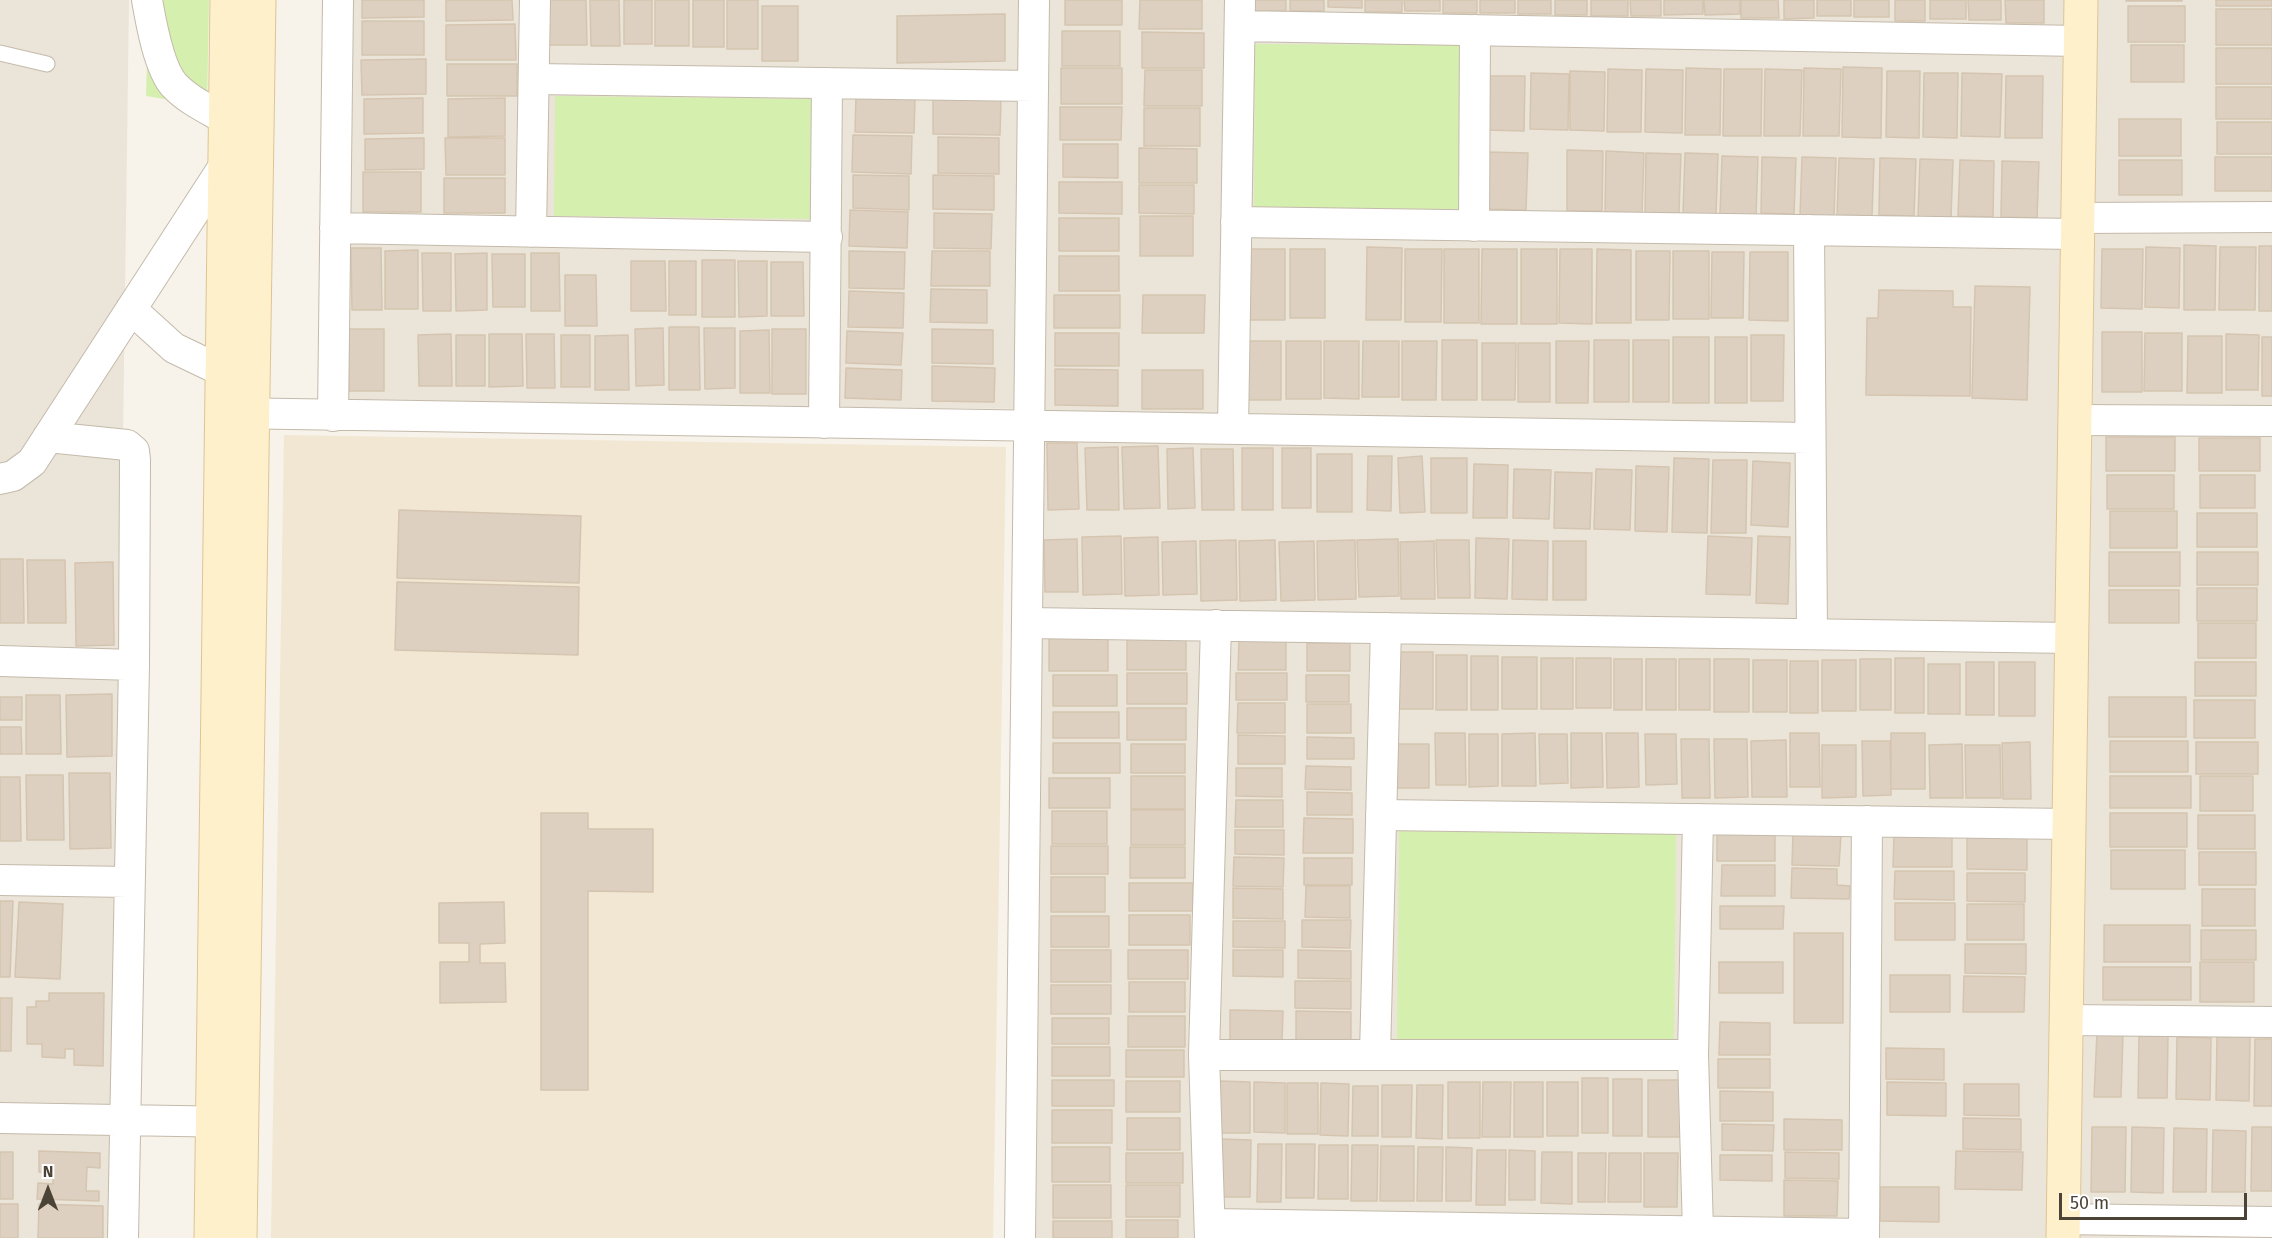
<!DOCTYPE html>
<style>
body{margin:0}
#map{position:relative;width:2272px;height:1238px;overflow:hidden;background:#f7f2ea;font-family:"Fira Sans",sans-serif}
canvas{display:block}
.north{position:absolute;left:18px;top:1160px;width:60px;height:60px;-webkit-text-stroke:4px #fff;paint-order:stroke;rotate:0deg;font-size:16px;font-weight:700;line-height:24px;text-align:center;color:#4c4337}
.north::after{content:'';display:block;margin:auto;width:21px;height:27px;background:#4c4337;clip-path:polygon(50% 0,100% 100%,50% 72%,0 100%)}
.scale{position:absolute;left:2059px;top:1193px;width:188px;height:27px;box-sizing:border-box;border:3px solid #4c4337;border-top:0;padding-left:8px;font-size:18px;line-height:21px;white-space:nowrap;color:#4c4337;-webkit-text-stroke:4px #fff;paint-order:stroke}
</style>
<div id="map">
<canvas width="2272" height="1238"></canvas>
<div class="north">N</div>
<div class="scale">50 m</div>
</div>
<script>
const ctx = document.querySelector('canvas').getContext('2d');
ctx.lineJoin = 'round';
function fillPath(path, color) {
  ctx.fillStyle = color;
  ctx.fill(path, 'evenodd');
}
function trace(path, color, width, dash) {
  ctx.strokeStyle = color;
  ctx.lineWidth = width;
  ctx.lineCap = dash ? 'butt' : 'round';
  ctx.setLineDash(dash || []);
  ctx.stroke(path);
}
fillPath(new Path2D(`
 M0,0H129L112,1238H0Z
 M348,0H2272V1238H1033L1040,409L346,403Z`), '#ebe4d8');
fillPath(new Path2D(`
 M284,435L1006,447L993,1238H271Z`), '#f1e7d3');
fillPath(new Path2D(`
 M149,0H209L207,106L146,96Z
 M1255,44L1460,45L1459,209L1254,208Z
 M555,96L814,99L812,219L554,216Z
 M1399,831L1676,834L1674,1043L1397,1040Z`), '#d5efaf');
const building = new Path2D(`
 M362,0H424V17L362,18Z
 M446,0H512L513,20L446,21Z
 M548,0H586L587,45H549Z
 M590,0H619L620,46H591Z
 M624,0H652V44H624Z
 M655,0H689V46H655Z
 M693,0H724V47H693Z
 M727,0H758V49H727Z
 M1065,0H1122V25H1065Z
 M1140,0H1202V29H1139Z
 M1252,0H1286V11H1252Z
 M1290,0H1324V11H1290Z
 M1328,0H1362V8L1328,7Z
 M1365,0H1402V12H1365Z
 M1404,0H1440V11H1405Z
 M1443,0H1477V13H1443Z
 M1480,0H1515V13H1480Z
 M1518,0H1551V14H1518Z
 M1555,0H1587V15H1555Z
 M1591,0H1628V16H1591Z
 M1630,0H1661V16H1631Z
 M1664,0H1703V14L1664,15Z
 M1704,0H1740V14L1705,15Z
 M1741,0H1778L1779,18H1741Z
 M1784,0H1814V18L1784,19Z
 M1817,0H1851V16H1817Z
 M1854,0H1889V17H1854Z
 M1895,0H1925V21H1895Z
 M1930,0H1966V19H1930Z
 M1968,0H2001V20H1969Z
 M2005,0H2044V23H2006Z
 M2126,0H2182V1H2126Z
 M2216,0H2272V6H2216Z
 M762,6H798V61H762Z
 M2128,6H2185V42H2128Z
 M2216,9H2272V45H2216Z
 M1005,14V61L897,63V16Z
 M362,21H424V55H362Z
 M515,24L516,60H446V25Z
 M1062,31H1120V66H1062Z
 M1142,32L1204,33V68H1142Z
 M2131,45H2184V82H2131Z
 M2216,48H2272V84H2216Z
 M426,59V94L362,95L361,60Z
 M447,64H517V96H447Z
 M1843,67L1882,68L1881,138L1842,137Z
 M1061,68H1122V104H1061Z
 M1686,68L1721,69L1720,135H1685Z
 M1804,68L1841,69L1839,136H1803Z
 M1608,69L1642,70L1641,132H1607Z
 M1646,69L1683,70L1682,133L1645,132Z
 M1724,69H1762L1761,136H1723Z
 M1765,69L1802,70L1800,136H1764Z
 M1145,70H1202V106H1144Z
 M1570,71L1605,72L1604,131L1570,130Z
 M1887,71H1920L1919,138L1886,137Z
 M1531,73L1569,74L1568,130L1530,129Z
 M1924,73H1958L1957,138L1923,137Z
 M1962,73L2002,74L2000,137L1961,136Z
 M1488,76H1525L1524,131L1487,130Z
 M2006,76H2043L2042,138H2005Z
 M2216,87H2272V119H2216Z
 M933,95L1001,96L1000,135L933,134Z
 M856,96L915,98L914,133L855,132Z
 M423,98V133L364,134V99Z
 M505,98V136L448,137V99Z
 M1060,107H1122L1121,140H1060Z
 M1144,108H1200V146H1144Z
 M2119,119H2181V156H2119Z
 M2217,122H2272V154H2217Z
 M853,135L912,136L911,174L852,172Z
 M938,137L999,138V174L938,173Z
 M424,138V169L365,170V139Z
 M445,138H505V175H446Z
 M1063,144H1118V178L1063,177Z
 M1139,148L1197,149V183H1139Z
 M1567,150L1603,151L1602,211H1567Z
 M1606,151L1644,153L1642,213L1605,212Z
 M1487,152L1528,153L1526,210L1487,209Z
 M1646,153L1681,154L1679,213H1645Z
 M1685,153L1718,154L1716,215L1683,214Z
 M1722,156L1758,157L1756,216L1720,215Z
 M1762,157L1796,158L1794,214L1761,213Z
 M1802,157L1836,158L1834,217L1800,216Z
 M2215,157H2272V191H2215Z
 M1839,158L1874,159L1872,216L1837,215Z
 M1880,158L1916,159L1914,216L1879,215Z
 M1920,159L1953,160L1951,218L1918,217Z
 M1960,160L1994,161L1993,217L1958,216Z
 M2119,160H2182V195H2119Z
 M2002,161L2039,162L2037,218L2001,217Z
 M363,172H421V212H363Z
 M853,175L909,176V210L853,208Z
 M933,175L994,176V210L933,209Z
 M444,178H505V213H444Z
 M1059,182H1122V214L1059,213Z
 M1139,185H1194V214L1139,213Z
 M850,210L908,212L907,248L849,246Z
 M934,213L992,214L991,249L934,248Z
 M1140,216H1193V256H1140Z
 M1059,218H1119V251H1059Z
 M2184,245L2216,246L2215,310H2184Z
 M2259,246H2272V311H2259Z
 M1367,247L1402,248L1401,320H1366Z
 M2146,247L2180,248L2179,308L2145,307Z
 M2220,247H2256L2255,310H2219Z
 M351,248H381L382,310H352Z
 M1248,249H1285V320H1247Z
 M1290,249H1325V318H1290Z
 M1405,249H1442L1441,322H1405Z
 M1444,249H1479V323H1444Z
 M1482,249H1517V324H1481Z
 M1521,249H1557V324H1521Z
 M1560,249H1592V324L1559,323Z
 M1597,249L1631,250V323H1596Z
 M2102,249H2143L2142,309L2101,308Z
 M418,250V309H385V251Z
 M849,251L905,252L904,289L849,288Z
 M932,251H990V286H931Z
 M1636,251H1670L1669,320H1636Z
 M1673,251H1709V319H1673Z
 M1712,252H1744L1743,318H1711Z
 M1750,252H1788V321L1749,320Z
 M422,253H451V311H423Z
 M487,253V310L456,311L455,254Z
 M531,253H559L560,311H531Z
 M492,254H525V307H493Z
 M1059,256H1119V291H1059Z
 M702,260H735V317H702Z
 M631,261H665L666,311H631Z
 M669,261H696V315H669Z
 M738,261H767V316L739,317Z
 M771,262H803L804,316H771Z
 M565,275H596L597,326H565Z
 M1975,286L2030,287L2027,400L1972,398Z
 M931,289L987,290V323L930,322Z
 M1879,290L1953,291V307H1971L1970,396L1866,395L1867,318H1878Z
 M849,291L904,293L903,328L848,327Z
 M1054,295H1120V328H1054Z
 M1143,295H1205L1204,333H1142Z
 M669,327H699L700,390H669Z
 M663,328L664,385L636,386L635,329Z
 M704,328H735V388L705,389Z
 M349,329H384V391H349Z
 M772,329H806V394H772Z
 M932,329L993,330V364L932,363Z
 M769,330L770,393H740V331Z
 M847,331L903,333L901,365L846,363Z
 M2102,332H2142V392H2102Z
 M1055,333H1119V366H1055Z
 M2145,333H2182V391H2144Z
 M451,334L452,386H419L418,335Z
 M489,334H522L523,386L489,387Z
 M526,334H554L555,388H527Z
 M2226,334L2259,335L2258,390H2226Z
 M456,335H485V386H456Z
 M561,335H590V387H561Z
 M628,335L629,390H595V336Z
 M1751,335H1784L1783,401H1751Z
 M2188,336H2222V393H2187Z
 M1673,337H1709V403H1673Z
 M1715,337H1747V403H1715Z
 M2262,337H2272V396H2262Z
 M1442,340H1477V400H1442Z
 M1594,340H1629V402H1594Z
 M1633,340H1669V402H1633Z
 M1248,341H1281V400H1248Z
 M1286,341H1321V399H1286Z
 M1324,341H1359V399L1324,398Z
 M1363,341H1399V397H1362Z
 M1402,341H1437L1436,400H1402Z
 M1556,341H1589L1588,403H1556Z
 M1482,343H1516L1515,400H1482Z
 M1518,343H1550V402H1518Z
 M932,366L995,368L994,402L932,401Z
 M846,368L902,370L901,400L845,398Z
 M1055,369L1118,370V406L1055,405Z
 M1142,370H1203V409H1142Z
 M2106,437H2175V471H2106Z
 M2199,438H2260V471H2199Z
 M1047,443H1077L1079,509L1048,510Z
 M1158,446L1160,508L1124,509L1122,447Z
 M1118,447L1119,510H1087L1085,448Z
 M1193,448L1195,508L1168,509L1167,449Z
 M1242,448H1273V510H1242Z
 M1282,448H1311V508H1282Z
 M1201,449H1233L1234,510H1202Z
 M1317,454H1352V512H1317Z
 M1368,456H1392L1391,511L1367,510Z
 M1422,456L1425,512L1400,513L1398,458Z
 M1431,458H1467V513H1431Z
 M1674,458L1709,459L1707,533L1672,532Z
 M1713,460H1747L1746,533H1711Z
 M1753,461L1790,463L1788,527L1751,525Z
 M1474,464L1508,465L1507,518H1473Z
 M1636,466L1669,467L1667,532L1635,531Z
 M1514,469L1551,470L1549,519L1513,518Z
 M1596,469L1632,470L1630,530L1594,529Z
 M1555,472L1592,473L1590,529L1554,528Z
 M2107,475H2174V509H2107Z
 M2200,475H2255V508H2200Z
 M399,510L581,516L579,583L397,578Z
 M2110,511H2177V548H2110Z
 M2197,513H2257V547H2197Z
 M1121,536L1122,594L1083,595L1082,537Z
 M1708,536L1752,538L1750,595L1706,594Z
 M1758,536L1790,537L1788,604L1756,603Z
 M1158,537L1159,595L1125,596L1124,538Z
 M1476,538L1509,539L1507,599L1475,598Z
 M1077,539L1078,592H1045L1044,540Z
 M1398,539L1399,596L1359,597L1357,540Z
 M1236,540L1237,600L1201,601L1200,541Z
 M1275,540L1276,600L1240,601L1239,541Z
 M1355,540L1356,599L1318,600L1317,541Z
 M1436,540H1469L1470,598H1438Z
 M1513,540L1548,541L1547,600L1512,599Z
 M1196,541L1197,594L1163,595L1162,542Z
 M1314,541L1315,600L1281,601L1279,542Z
 M1434,541L1435,599H1401L1400,542Z
 M1553,541H1586V600H1553Z
 M2109,552H2180V586H2109Z
 M2197,552H2258V585H2197Z
 M0,559H23L24,623H0Z
 M27,560H65L66,623H28Z
 M113,562L114,645L76,646L75,563Z
 M397,582L579,587L578,655L395,650Z
 M2197,588H2257V621H2197Z
 M2109,590H2179V623H2109Z
 M2198,623H2256V658H2198Z
 M1049,638H1108V671H1049Z
 M1127,639H1186V670H1127Z
 M1239,641H1286V670H1238Z
 M1307,643H1350V671H1307Z
 M1395,652H1433V709H1395Z
 M1436,655H1467V710H1436Z
 M1471,656H1498V710H1471Z
 M1502,657H1537V709H1502Z
 M1541,658H1573V709H1541Z
 M1576,658H1611V708H1576Z
 M1895,658H1924V713H1895Z
 M1614,659H1642V710H1614Z
 M1646,659H1676V710H1646Z
 M1679,659H1710V710H1679Z
 M1714,659H1749V712H1714Z
 M1860,659H1891V710H1860Z
 M1753,660H1787V712H1753Z
 M1822,660H1856V711H1822Z
 M1790,661H1818V713H1790Z
 M1966,662H1994V715H1966Z
 M1999,662H2035V716H1999Z
 M2195,662H2256V696H2195Z
 M1928,664H1960V714H1928Z
 M1127,673H1187V704H1127Z
 M1236,673H1287V700H1236Z
 M1053,675H1117V706H1053Z
 M1306,675H1349V702H1306Z
 M112,694V756L67,757L66,695Z
 M26,695H60L61,754H26Z
 M0,697H22V720H0Z
 M2109,697H2186V737H2109Z
 M2194,700H2255V738H2194Z
 M1238,703H1285V733H1237Z
 M1307,704H1351V733H1307Z
 M1127,708H1186V740H1127Z
 M1053,712H1119V738H1053Z
 M0,727H21L22,754H0Z
 M1435,733H1465L1466,785H1436Z
 M1535,733L1536,786H1502V734Z
 M1571,733H1602L1603,787L1571,788Z
 M1606,733H1638L1639,787L1607,788Z
 M1790,733H1819L1820,787H1790Z
 M1891,733H1925V789H1891Z
 M1469,734H1498V786L1469,787Z
 M1539,734H1567L1568,783L1540,784Z
 M1645,734H1676L1677,784L1646,785Z
 M1238,735L1285,736V764H1238Z
 M1307,737L1354,738V759H1307Z
 M1681,739H1709L1710,798H1682Z
 M1714,739H1747L1748,797L1715,798Z
 M1786,740L1787,797H1752L1751,741Z
 M1862,741H1890L1891,795L1863,796Z
 M2110,741H2188V772H2110Z
 M2030,742L2031,799H2003L2002,743Z
 M2196,742H2258V774H2196Z
 M1053,743H1120V773H1053Z
 M1131,744H1185V773H1131Z
 M1394,744H1429V788H1395Z
 M1962,744L1963,798H1930L1929,745Z
 M1822,745H1856V797L1822,798Z
 M1965,745H2000L2001,798H1966Z
 M1306,766L1351,767V790L1305,789Z
 M1236,768H1282V797L1236,796Z
 M69,773H110L111,848L70,849Z
 M26,775H63L64,840H27Z
 M1131,776H1185V809H1131Z
 M2110,776H2191V808H2110Z
 M2200,776H2253V811H2200Z
 M0,777H20L21,841H0Z
 M1049,778H1110V808H1049Z
 M1307,792L1352,793V815H1307Z
 M1236,800H1283V827H1235Z
 M1131,810H1185V845H1131Z
 M1052,811H1107V844H1052Z
 M541,813H588V829H653V892L588,891V1090H541Z
 M2110,813H2187V847H2110Z
 M2198,815H2255V849H2198Z
 M1304,818L1353,819V853H1303Z
 M1235,830H1284V855L1235,854Z
 M1717,833H1775V861H1717Z
 M1793,833L1841,835L1839,866L1792,865Z
 M1894,834H1952V867H1893Z
 M1967,835L2027,836V870L1967,869Z
 M1051,846H1108V874H1051Z
 M1130,847H1185V878H1130Z
 M2111,850H2185V889H2111Z
 M2199,852H2256V885H2199Z
 M1234,857L1284,858L1283,887L1233,886Z
 M1304,858H1352V885H1304Z
 M1722,865H1775V896H1721Z
 M1792,868L1837,869V885L1850,886L1849,899L1791,898Z
 M1895,871H1954V900L1894,899Z
 M1967,873H2025V902L1967,901Z
 M1051,877H1105V912H1051Z
 M1129,883H1193V911H1129Z
 M1306,886H1350V918L1305,917Z
 M1233,888L1283,889V919L1233,918Z
 M2202,889H2255V926H2202Z
 M0,901H13L10,977H0Z
 M19,902L63,904L60,979L15,977Z
 M504,902L505,943L480,944V963H505L506,1002L440,1003V962H469V943H439V903Z
 M1895,903H1955V940H1895Z
 M1967,904H2024V940H1967Z
 M1720,906H1784L1783,929H1720Z
 M1129,915H1190V945H1129Z
 M1051,916H1109V947H1051Z
 M1302,920H1351L1350,948L1302,947Z
 M1233,921H1285V948L1233,947Z
 M2104,925H2190V962H2104Z
 M2201,930H2256V960H2201Z
 M1794,933H1843V1023H1794Z
 M1965,944H2026V974L1965,973Z
 M1051,950H1111V982H1051Z
 M1128,950H1188V979H1128Z
 M1233,950H1283V977L1233,976Z
 M1298,950L1351,951V979L1298,978Z
 M1719,962H1783V993H1719Z
 M2200,962H2254V1002H2200Z
 M2103,967H2191V1000H2103Z
 M1890,975H1950V1012H1890Z
 M1964,976L2025,977L2024,1012H1963Z
 M1295,981H1351V1009L1295,1008Z
 M1129,982H1185V1012H1129Z
 M1051,985H1111V1014H1051Z
 M49,993H104L103,1066L74,1065V1049H65V1058L42,1057V1044H27V1007H36V1001H49Z
 M0,998H12L11,1051H0Z
 M1230,1010L1283,1011L1282,1041L1230,1040Z
 M1296,1011L1351,1012V1042L1296,1041Z
 M1128,1016H1185V1047H1128Z
 M1052,1018H1109V1044H1052Z
 M1720,1022L1770,1023V1055H1719Z
 M2097,1033L2123,1034L2121,1097H2094Z
 M2139,1036H2168L2167,1098H2138Z
 M2177,1037L2211,1038L2210,1100L2176,1099Z
 M2217,1037H2250L2249,1101L2216,1100Z
 M2255,1039H2272V1106H2254Z
 M1052,1047H1110V1076H1052Z
 M1886,1048L1944,1049V1080L1886,1079Z
 M1126,1050H1184V1077H1126Z
 M1718,1059H1770V1088H1718Z
 M1582,1078H1608V1133H1582Z
 M1613,1079H1642V1136H1613Z
 M1052,1080H1114V1106H1052Z
 M1648,1080H1682V1137H1648Z
 M1126,1081H1180V1112H1126Z
 M1220,1081L1250,1082V1133H1220Z
 M1254,1082L1285,1083V1133L1254,1132Z
 M1448,1082H1480V1138H1448Z
 M1483,1082H1511L1510,1137H1482Z
 M1514,1082H1543V1137H1514Z
 M1547,1082H1578V1136H1547Z
 M1887,1082L1946,1083V1116L1887,1115Z
 M1287,1083H1318V1134H1287Z
 M1321,1083L1349,1084L1348,1136L1320,1135Z
 M1964,1084H2019V1116L1964,1115Z
 M1382,1085H1412L1411,1137H1382Z
 M1417,1085H1443L1442,1139L1416,1138Z
 M1353,1086H1378V1136H1352Z
 M1720,1091L1773,1092V1121H1720Z
 M1052,1110H1112V1143H1052Z
 M1127,1118H1180V1150H1127Z
 M1963,1118L2021,1119V1150L1963,1149Z
 M1784,1119L1842,1120V1150H1784Z
 M1722,1124L1774,1125L1773,1151L1722,1150Z
 M2092,1127H2126L2125,1192H2091Z
 M2132,1127L2164,1128L2163,1193L2131,1192Z
 M2252,1127H2272V1191H2251Z
 M2174,1128L2207,1129L2206,1192H2173Z
 M2213,1130L2246,1131L2245,1192H2212Z
 M1219,1139L1251,1140L1250,1197H1219Z
 M1258,1144H1282L1281,1202H1257Z
 M1286,1144H1315L1314,1198H1286Z
 M1319,1145H1348V1199H1318Z
 M1352,1145H1378L1377,1201H1351Z
 M1381,1146H1414V1201H1380Z
 M1052,1147H1110V1182H1052Z
 M1418,1147H1443L1442,1201H1417Z
 M1446,1147L1472,1148L1471,1201H1446Z
 M1477,1150H1506L1505,1205H1476Z
 M1509,1150L1535,1151V1200H1509Z
 M39,1151L100,1153V1168L87,1167L86,1191H99V1201L37,1199L38,1183L53,1184V1173L39,1172Z
 M1956,1151L2023,1152L2022,1190L1955,1189Z
 M0,1152H13V1199H0Z
 M1542,1152H1572V1204L1541,1203Z
 M1785,1152L1839,1153V1179L1785,1178Z
 M1126,1153H1183V1183H1126Z
 M1578,1153H1606L1605,1202H1578Z
 M1609,1153H1641V1202H1608Z
 M1644,1153H1678L1677,1207H1644Z
 M1720,1155H1772V1181L1720,1180Z
 M1784,1180L1838,1181L1837,1216H1784Z
 M1053,1185H1111V1218H1053Z
 M1126,1185H1180V1217H1126Z
 M1880,1187H1939V1222L1880,1221Z
 M0,1204H18V1238H0Z
 M39,1204L103,1206V1238H38Z
 M1126,1220H1178V1238H1126Z
 M1053,1221H1112V1238H1053Z`);
fillPath(building, '#ddd0c1');
trace(building, '#d5c5b0', 1.5);
const lane = new Path2D(`
 M0,53L47,64`);
const street = new Path2D(`
 M147,0C151,23 159,68 174,85C188,100 208,109 225,119
 M1240,26L2080,41
 M534,79L1033,86
 M2077,218L2272,217
 M1236,222L2077,234
 M1474,226L1475,30
 M335,228L827,237
 M1809,230L1812,634
 M531,232L535,0
 M131,309L174,348L222,371
 M228,413L1809,438
 M333,416L338,0
 M2074,420L2272,421
 M824,423L827,83
 M1233,429L1240,0
 M48,437L127,445L134,451L135,460L134,665L123,1238
 M0,479L13,476L32,462L224,166
 M1027,623L2072,638
 M0,661L134,665
 M1381,815L2069,824
 M0,880L129,882
 M2066,1020L2272,1022
 M1375,1054L1386,628
 M1204,1055H1693
 M0,1118L237,1122
 M2063,1219L2272,1222
 M1210,1224L1864,1234
 M1698,1231L1693,1055L1698,819
 M1020,1238L1034,0
 M1210,1238L1204,1055L1216,625
 M1864,1238L1867,821`);
const secondary = new Path2D(`
 M211,1238L227,0
 M240,1238L259,0
 M2063,1238L2081,0`);
trace(lane, '#c4baab', 17);
trace(street, '#c4baab', 32);
trace(secondary, '#dcc595', 35);
trace(lane, '#fff', 15);
trace(street, '#fff', 30);
trace(secondary, '#fff0cc', 33);
</script>
